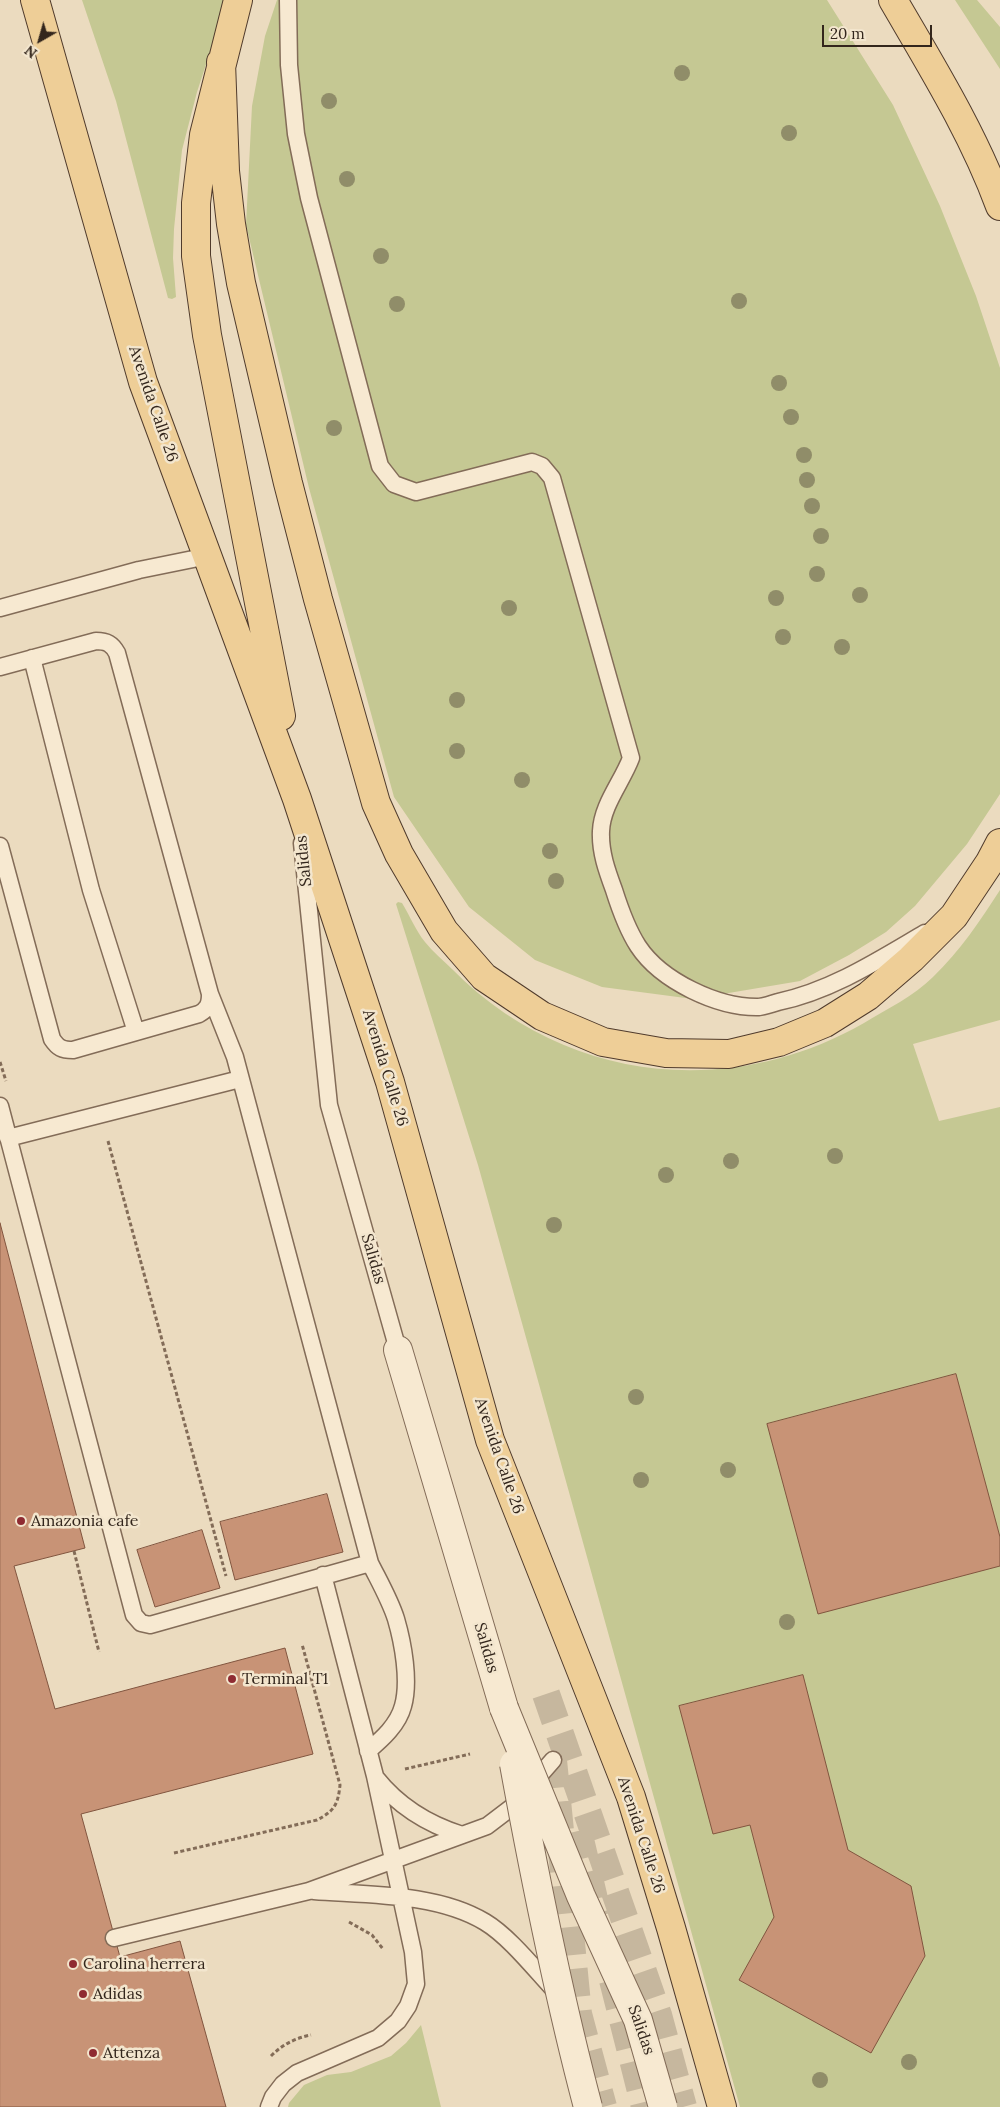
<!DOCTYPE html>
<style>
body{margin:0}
#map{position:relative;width:1000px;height:2107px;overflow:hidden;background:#ebdbbf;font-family:Lora,serif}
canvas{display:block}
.north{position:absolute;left:15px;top:15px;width:50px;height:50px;-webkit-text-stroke:4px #f3e6ce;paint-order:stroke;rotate:218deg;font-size:14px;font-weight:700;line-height:20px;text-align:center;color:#33261c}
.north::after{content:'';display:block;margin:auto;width:18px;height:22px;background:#33261c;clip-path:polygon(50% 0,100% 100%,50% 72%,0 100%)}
.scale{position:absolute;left:822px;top:25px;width:110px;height:22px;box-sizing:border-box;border:2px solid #33261c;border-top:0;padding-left:6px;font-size:15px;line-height:18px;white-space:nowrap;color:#33261c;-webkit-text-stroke:4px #f3e6ce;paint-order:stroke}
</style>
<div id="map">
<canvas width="1000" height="2107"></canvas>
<div class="north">N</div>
<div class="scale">20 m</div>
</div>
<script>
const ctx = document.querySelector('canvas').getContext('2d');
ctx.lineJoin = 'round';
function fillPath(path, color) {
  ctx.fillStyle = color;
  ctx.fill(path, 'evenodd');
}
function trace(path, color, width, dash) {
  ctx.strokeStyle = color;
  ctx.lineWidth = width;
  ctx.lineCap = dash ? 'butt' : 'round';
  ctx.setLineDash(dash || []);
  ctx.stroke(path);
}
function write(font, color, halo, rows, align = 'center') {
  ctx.font = font + ' Lora,serif';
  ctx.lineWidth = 5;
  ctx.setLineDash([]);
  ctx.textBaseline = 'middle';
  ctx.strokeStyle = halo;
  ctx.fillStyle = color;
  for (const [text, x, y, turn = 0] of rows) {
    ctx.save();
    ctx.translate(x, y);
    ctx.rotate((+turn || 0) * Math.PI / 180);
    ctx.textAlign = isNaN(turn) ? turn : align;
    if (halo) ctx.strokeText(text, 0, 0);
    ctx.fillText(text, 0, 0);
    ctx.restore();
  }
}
fillPath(new Path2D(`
 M82,0H227L197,92L182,150L174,229L173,258L176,297L172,299L168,298L116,101Z
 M277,0H827L893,105L940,206L976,296L1000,368V794L967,844L915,906L886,932L849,955L800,981L693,999L602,987L535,960L469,907L394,797L309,488L246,225L252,106L265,36Z
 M955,0H977L1000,27V69Z
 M1000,890V1020L913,1044L939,1121L1000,1107V2107H740L478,1165L396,904L398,902L402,903C410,916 416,931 425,942C433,952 443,960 452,969C563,1082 728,1101 864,1023C887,1009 914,996 933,977C960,951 980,921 1000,890Z
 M421,2025L441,2107H288L289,2103L304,2085L327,2075L351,2072L391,2056L406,2043Z`), '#c5c893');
const building = new Path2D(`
 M0,1223L85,1548L14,1566L55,1709L285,1648L313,1754L81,1814L120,1957L180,1941L226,2107H0Z
 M956,1374L1000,1537V1566L818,1614L767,1424Z
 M327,1494L343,1552L235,1580L220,1522Z
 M202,1530L220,1588L155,1607L137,1550Z
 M803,1675L848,1850L911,1886L925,1956L871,2053L739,1980L774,1917L750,1825L713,1834L679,1706Z`);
fillPath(building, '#c89376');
trace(building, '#81553f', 1);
trace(new Path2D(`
 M546,1694L658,2015L683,2107
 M553,1760L578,2014L603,2107
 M578,1831L598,1916
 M613,1980L645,2107`), '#c6b79e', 28, [28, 14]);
const lane = new Path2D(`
 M288,0L289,65L296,134L309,198L380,466L394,484L416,492L532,462L542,466L552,478L631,758C622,782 602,805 601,831C600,852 607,871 614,890C620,909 627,929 638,946C661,981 718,1008 759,1007C765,1006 772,1004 778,1002C831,991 879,960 925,933
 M0,608L139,570L208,556
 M0,667L96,641C107,641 112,644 117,653L210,994C210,1004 208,1009 199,1014L136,1032
 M302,843L329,1105L398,1350
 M0,846L52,1039C58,1048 62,1050 73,1050L136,1032L91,890L32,658
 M210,994L235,1057L370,1563C379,1581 390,1600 396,1619C403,1643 410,1681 403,1706C398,1725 382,1739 368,1751
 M0,1106L134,1615L141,1623L150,1625L370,1563
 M8,1138L240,1079
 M376,1778C399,1807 427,1824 462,1835
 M314,1891C367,1895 437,1893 485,1922C510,1937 537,1972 558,1994
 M114,1938L309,1891L487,1826L512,1807L553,1760
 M269,2107L273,2097L283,2084L297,2073L378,2038L398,2021L408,2006L416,1984L413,1952L375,1776L323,1575`);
const street = new Path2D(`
 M398,1350L504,1708`);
const primary = new Path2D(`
 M35,0L143,382L297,799L390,1082L490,1440L631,1797L671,1928L722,2107
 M238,0L204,135L196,203V256L207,335L281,716
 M893,0C932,67 973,133 1000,206
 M221,62L225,171L231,224L241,283L288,483L318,599L376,803L399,854L444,931L484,977L542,1016L603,1042L666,1053L729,1054L779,1042L825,1023L868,996L911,959L954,916L990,862L1000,843`);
trace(lane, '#836c58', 19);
trace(street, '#836c58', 30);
trace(primary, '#503b2c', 30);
trace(new Path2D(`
 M0,1062L6,1081
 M108,1141L226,1576
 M74,1551L99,1652
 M405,1769L470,1754
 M174,1853L317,1820C334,1811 338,1805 340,1785L302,1644
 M349,1922L372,1935L383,1949
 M271,2056C282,2045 295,2038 311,2035`), '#836c58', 3, [4, 2.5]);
trace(lane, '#f7e9d1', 16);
trace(street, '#f7e9d1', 28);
trace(primary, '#eece97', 28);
const streetBridge = new Path2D(`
 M504,1708L581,1896L638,2020L663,2107
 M514,1764C535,1879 558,1994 588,2107`);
trace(streetBridge, '#836c58', 30, []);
trace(streetBridge, '#f7e9d1', 28);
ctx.fillStyle = '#908d69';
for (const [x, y] of [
 [682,73],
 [329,101],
 [789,133],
 [347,179],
 [381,256],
 [739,301],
 [397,304],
 [779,383],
 [791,417],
 [334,428],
 [804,455],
 [807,480],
 [812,506],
 [821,536],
 [817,574],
 [860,595],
 [776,598],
 [509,608],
 [783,637],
 [842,647],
 [457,700],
 [457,751],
 [522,780],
 [550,851],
 [556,881],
 [835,1156],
 [731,1161],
 [666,1175],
 [554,1225],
 [636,1397],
 [728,1470],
 [641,1480],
 [787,1622],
 [909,2062],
 [820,2080]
]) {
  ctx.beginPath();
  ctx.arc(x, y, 8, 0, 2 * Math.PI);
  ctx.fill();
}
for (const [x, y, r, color] of [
 [21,1521,5,"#8f2b32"],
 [232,1679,5,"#8f2b32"],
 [73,1964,5,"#8f2b32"],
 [83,1994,5,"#8f2b32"],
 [93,2053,5,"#8f2b32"]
]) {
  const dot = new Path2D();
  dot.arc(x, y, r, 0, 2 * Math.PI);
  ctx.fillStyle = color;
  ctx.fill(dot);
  trace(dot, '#f3e6ce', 2);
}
write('16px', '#33261c', '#f3e6ce', [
 ["Avenida Calle 26",153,404,71],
 ["Salidas",304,861,-96],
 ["Avenida Calle 26",385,1068,73],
 ["Salidas",373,1259,74],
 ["Avenida Calle 26",499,1456,71],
 ["Salidas",486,1648,74],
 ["Avenida Calle 26",641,1835,72],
 ["Salidas",641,2030,71]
]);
write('16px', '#33261c', '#f3e6ce', [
 ["Amazonia cafe",31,1521],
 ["Terminal T1",242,1679],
 ["Carolina herrera",83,1964],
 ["Adidas",93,1994],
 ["Attenza",103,2053]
], 'left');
</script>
